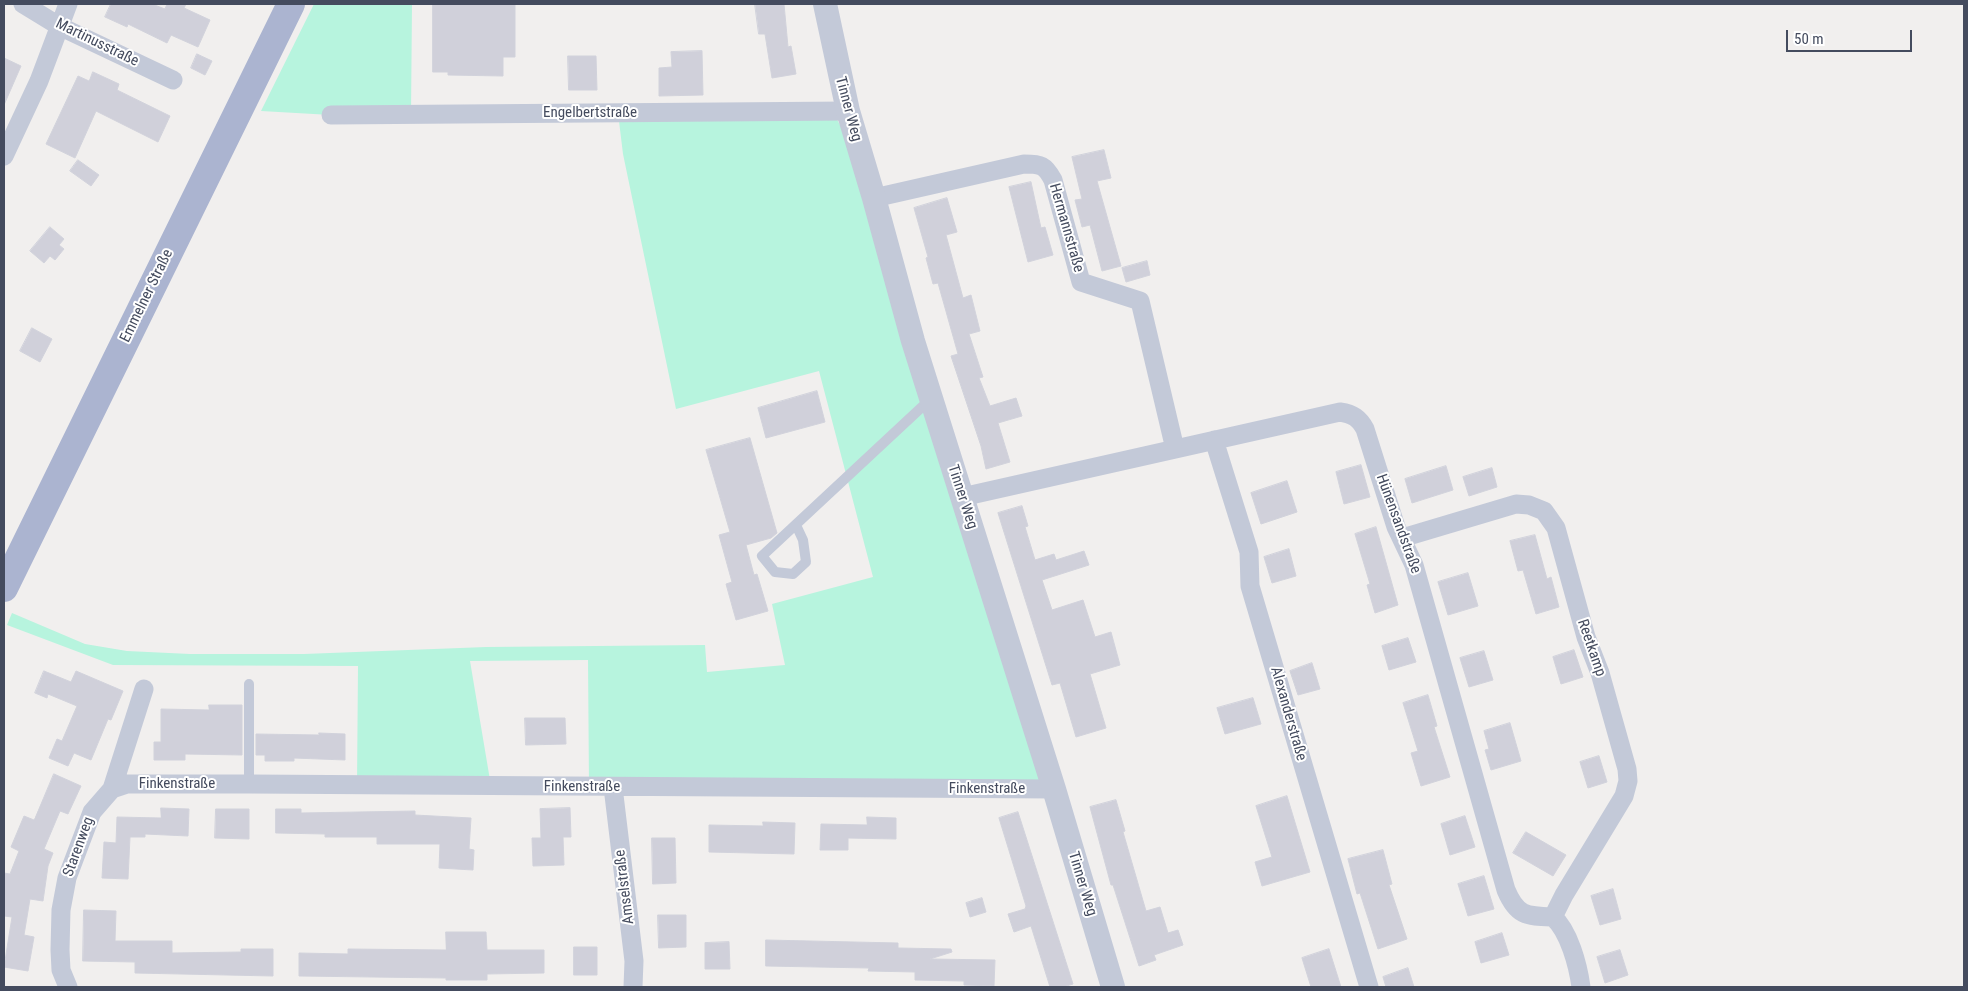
<!DOCTYPE html>
<meta charset="utf-8">
<style>
body{margin:0}
#map{position:relative;width:1968px;height:991px;overflow:hidden;background:#f1efee;font-family:"Roboto Condensed",sans-serif}
canvas{display:block}
.frame{position:absolute;inset:0;border:5px solid #444b5e;pointer-events:none}
.scale{position:absolute;left:1786px;top:30px;width:126px;height:22px;box-sizing:border-box;border:2px solid #444b5e;border-top:0;padding-left:6px;font-size:15px;line-height:18px;white-space:nowrap;color:#444b5e;-webkit-text-stroke:4px #fff;paint-order:stroke}
</style>
<div id="map">
<canvas width="1968" height="991"></canvas>
<div class="frame"></div>
<div class="scale">50 m</div>
</div>
<script>
const ctx = document.querySelector('canvas').getContext('2d');
ctx.lineJoin = 'round';
function fillPath(path, color) {
  ctx.fillStyle = color;
  ctx.fill(path, 'evenodd');
}
function trace(path, color, width, dash) {
  ctx.strokeStyle = color;
  ctx.lineWidth = width;
  ctx.lineCap = dash ? 'butt' : 'round';
  ctx.setLineDash(dash || []);
  ctx.stroke(path);
}
function write(font, color, halo, rows, align = 'center') {
  ctx.font = font + ' "Roboto Condensed",sans-serif';
  ctx.lineWidth = 4;
  ctx.setLineDash([]);
  ctx.textBaseline = 'middle';
  ctx.strokeStyle = halo;
  ctx.fillStyle = color;
  for (const [text, x, y, turn = 0] of rows) {
    ctx.save();
    ctx.translate(x, y);
    ctx.rotate((+turn || 0) * Math.PI / 180);
    ctx.textAlign = isNaN(turn) ? turn : align;
    if (halo) ctx.strokeText(text, 0, 0);
    ctx.fillText(text, 0, 0);
    ctx.restore();
  }
}
fillPath(new Path2D(`
 M314,4H412L411,114L331,115L261,111Z
 M833,112L847,138L1043,790L589,787L588,660L470,661L491,786L357,785L358,666L113,665L7,625L12,613L85,644L127,651L190,654H304L486,647L705,645L707,672L785,665L772,604L873,577L819,371L676,409L623,154L618,113Z`), '#b7f4de');
const building = new Path2D(`
 M111,4H152L165,9L167,4H186L184,8L210,20L198,47L171,35L167,43L128,24L127,27L105,17Z
 M433,4H515V57H503V76L448,75V72H433Z
 M755,4H784L788,47L791,46L796,74L772,78L765,34H759Z
 M702,51L703,95L659,96V68L672,67L671,52Z
 M197,54L212,61L205,75L191,68Z
 M568,56H596L597,90H569Z
 M4,58L21,66L4,105Z
 M93,72L119,84L117,90L170,116L158,142L96,111L75,158L46,144L78,76L89,81Z
 M1104,150L1111,178L1097,181L1121,266L1102,271L1090,225L1082,227L1075,200L1082,199L1072,157Z
 M78,160L99,175L91,186L70,171Z
 M1031,182L1041,228L1045,227L1053,255L1028,262L1009,187Z
 M947,198L957,232L946,235L963,298L971,295L980,331L969,334L983,377L979,378L990,406L1016,398L1022,416L998,423L1010,462L986,469L981,446L951,356L958,354L938,283L933,284L926,258L928,257L914,208Z
 M50,227L64,239L59,245L64,249L55,260L50,256L44,263L30,251Z
 M1147,261L1150,275L1126,282L1122,268Z
 M32,328L52,339L40,362L20,351Z
 M817,391L825,422L766,438L758,408Z
 M750,438L777,533L771,538L746,545L754,575L757,574L768,611L736,620L726,584L732,582L719,535L730,532L706,450Z
 M1361,465L1370,497L1344,504L1336,472Z
 M1446,466L1453,490L1412,503L1405,479Z
 M1492,468L1497,487L1469,496L1463,477Z
 M1287,481L1297,512L1261,524L1251,493Z
 M1022,506L1028,526L1025,527L1035,560L1054,554L1056,560L1084,551L1089,565L1042,580L1052,610L1083,600L1095,637L1111,632L1120,665L1090,674L1106,728L1076,737L1060,683L1052,685L998,513Z
 M1376,527L1398,605L1375,613L1367,585L1370,584L1355,534Z
 M1535,535L1547,579L1551,577L1559,607L1536,614L1523,570L1518,571L1510,541Z
 M1289,549L1296,576L1272,583L1264,557Z
 M1468,573L1478,606L1448,615L1438,582Z
 M1408,638L1416,662L1389,670L1382,646Z
 M1574,650L1583,677L1561,684L1553,657Z
 M1484,651L1493,680L1469,687L1460,658Z
 M1312,663L1320,689L1298,695L1290,671Z
 M44,671L71,682L76,671L123,691L111,720L108,719L91,760L74,753L68,766L49,758L57,739L62,741L77,706L48,694L47,698L35,693Z
 M1428,695L1437,726L1434,727L1450,777L1421,786L1411,753L1418,751L1403,703Z
 M1253,698L1261,724L1225,734L1217,708Z
 M209,705H242V755L185,754V760H154V742H161V709L209,710Z
 M525,718H565L566,744L526,745Z
 M1510,723L1521,761L1491,770L1485,750L1489,749L1484,731Z
 M319,733L345,734V760L294,758V761H265V755H256V734L319,735Z
 M1599,756L1607,782L1588,788L1580,762Z
 M54,774L81,786L68,814L60,811L44,849L53,853L48,866L43,901L30,899L24,935L34,937L28,971L4,967L12,917L4,916V873L10,874L19,851L11,847L24,816L34,820Z
 M1287,796L1310,872L1262,886L1255,862L1272,857L1256,806Z
 M1116,800L1125,831L1123,832L1146,911L1160,907L1168,933L1178,930L1183,945L1154,955L1156,960L1139,966L1113,885H1111L1090,807Z
 M161,808L189,809L188,836L145,834V837H130L128,879L102,878L104,842L116,843L117,817L161,818Z
 M570,808L571,837H563L564,865L533,866L532,838H541L540,809Z
 M216,809H249V839L215,838Z
 M276,809H301V813L415,811V815L471,818L469,849L474,850L473,870L439,868L440,844H377V837H325V834L276,833Z
 M1018,812L1073,984L1063,987H1050L1031,926L1014,932L1008,914L1025,909L1026,906L999,818Z
 M1465,816L1475,847L1450,855L1441,824Z
 M867,817L896,818V839L848,838V850H820L821,824L867,825Z
 M763,822L795,823L794,854L709,852V825L763,826Z
 M1526,832L1566,855L1553,876L1513,853Z
 M652,838H675L676,883L653,884Z
 M1383,850L1392,884L1389,885L1407,939L1378,949L1360,893L1357,894L1348,859Z
 M1484,876L1494,909L1468,916L1458,884Z
 M1613,889L1621,919L1600,925L1591,896Z
 M982,898L986,912L970,917L966,903Z
 M84,910L116,911L115,941H172V953L241,952V949H273V976L135,973V962L83,961Z
 M658,915H686V947L659,948Z
 M446,932H486L487,950H544V973L487,974V980H446V978L299,976V953L348,954V949L446,950Z
 M1502,933L1509,955L1481,963L1475,942Z
 M766,940L898,943V948L951,949L952,952L930,959L995,960L994,986L964,985V981L915,980V972L868,971L869,968L766,966Z
 M729,942L730,969H705V943Z
 M574,947H597V975H574Z
 M1329,949L1341,987H1311L1302,958Z
 M1620,950L1628,975L1605,983L1597,957Z
 M1408,968L1414,987H1386L1383,977Z`);
fillPath(building, '#d0d0da');
trace(building, '#d1d2db', 1);
trace(new Path2D(`
 M796,525L803,540L806,562L793,574L775,572L762,556L923,406L933,403
 M249,684V784`), '#c3c9d8', 10);
trace(new Path2D(`
 M23,4L59,26L173,80
 M331,115L848,111
 M4,156L39,81L68,4
 M874,198L1024,164C1041,164 1045,165 1053,180L1081,282L1140,301L1175,449
 M1214,440L1249,552L1250,586L1369,987
 M962,497L1340,412C1353,414 1359,418 1365,429L1396,527L1414,565L1506,890C1517,916 1526,916 1553,917C1569,931 1578,965 1581,987
 M1402,538L1516,504L1529,505L1544,511L1556,528L1586,637L1600,673L1627,769L1628,781L1624,796L1564,895L1553,917
 M613,787L634,961L633,987
 M112,789L127,784H249L1054,789
 M68,987L61,970L60,950L61,910L67,878L92,812L112,789L144,689`), '#c3c9d8', 19);
trace(new Path2D(`
 M825,4L848,111L874,198L913,341L1054,789L1113,987`), '#c3c9d8', 24);
trace(new Path2D(`
 M4,588L291,4`), '#abb4d0', 28);
write('15px', '#444b5e', '#fff', [
 ["Martinusstraße",97,43,26],
 ["Tinner Weg",848,109,75],
 ["Engelbertstraße",590,113],
 ["Hermannstraße",1066,228,74],
 ["Emmelner Straße",147,296,-64],
 ["Tinner Weg",962,497,72],
 ["Hünensandstraße",1398,524,70],
 ["Reetkamp",1591,648,71],
 ["Alexanderstraße",1288,714,74],
 ["Finkenstraße",177,784],
 ["Finkenstraße",582,787],
 ["Finkenstraße",987,789],
 ["Starenweg",79,847,-70],
 ["Tinner Weg",1082,884,73],
 ["Amselstraße",625,887,-97]
]);
</script>
